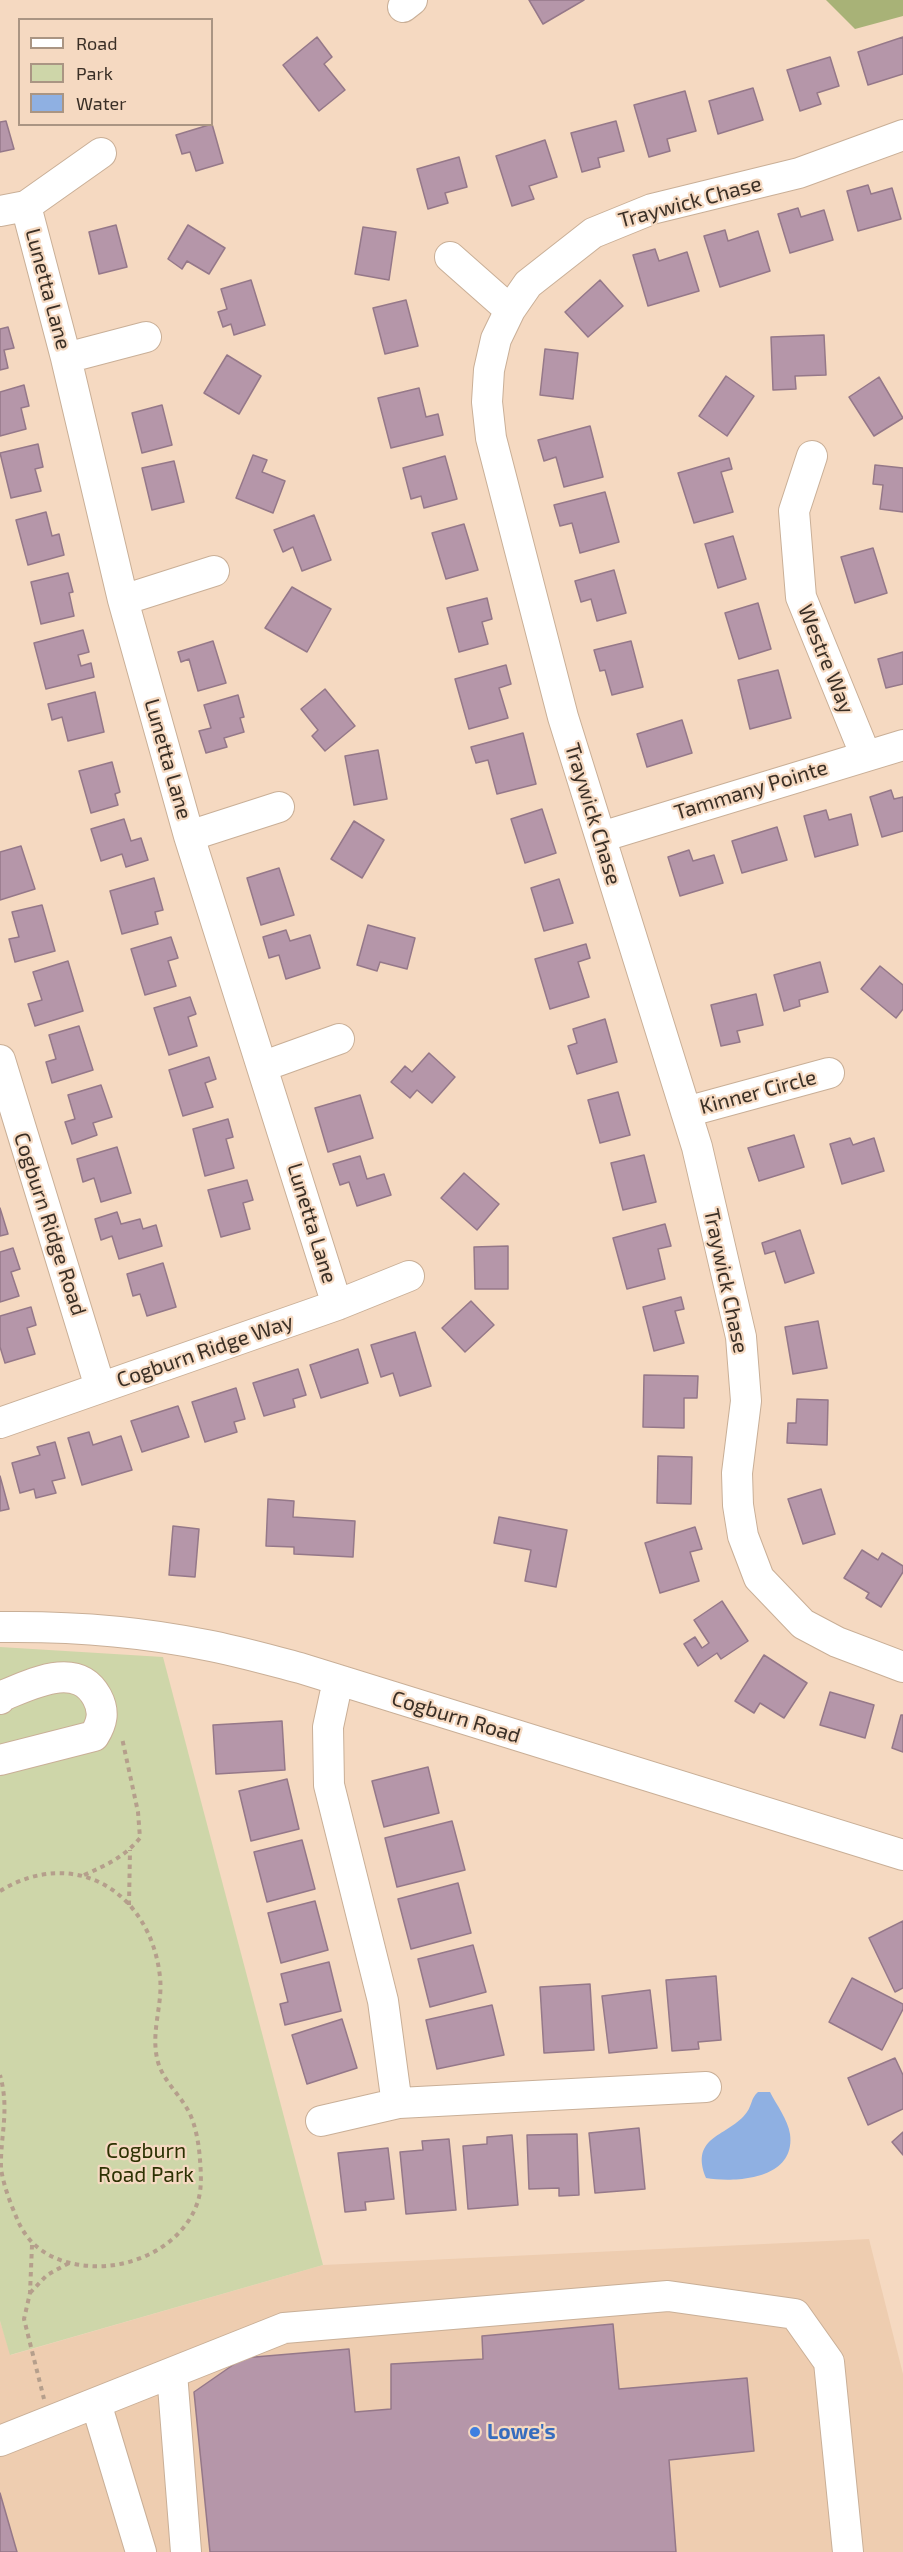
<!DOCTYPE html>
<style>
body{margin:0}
#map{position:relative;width:903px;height:2552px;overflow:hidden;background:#f5d9c1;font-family:"Exo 2",sans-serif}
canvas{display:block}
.legend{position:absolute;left:18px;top:18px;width:195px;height:108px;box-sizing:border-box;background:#f5d9c1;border:2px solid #aa9583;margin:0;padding:8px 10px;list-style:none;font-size:18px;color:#3a2f26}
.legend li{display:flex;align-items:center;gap:12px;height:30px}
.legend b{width:30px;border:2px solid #aa9583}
</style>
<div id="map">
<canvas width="903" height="2552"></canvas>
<ul class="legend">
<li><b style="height:8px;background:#fff"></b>Road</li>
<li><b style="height:16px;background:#ced6a9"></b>Park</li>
<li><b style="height:16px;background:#8fb0e2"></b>Water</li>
</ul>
</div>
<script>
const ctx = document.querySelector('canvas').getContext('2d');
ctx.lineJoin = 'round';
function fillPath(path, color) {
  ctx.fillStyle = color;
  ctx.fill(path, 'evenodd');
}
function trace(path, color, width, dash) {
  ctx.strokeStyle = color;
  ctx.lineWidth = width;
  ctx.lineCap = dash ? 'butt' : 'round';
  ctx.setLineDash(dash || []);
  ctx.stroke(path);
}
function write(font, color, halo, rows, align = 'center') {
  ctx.font = font + ' "Exo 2",sans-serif';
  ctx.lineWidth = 4.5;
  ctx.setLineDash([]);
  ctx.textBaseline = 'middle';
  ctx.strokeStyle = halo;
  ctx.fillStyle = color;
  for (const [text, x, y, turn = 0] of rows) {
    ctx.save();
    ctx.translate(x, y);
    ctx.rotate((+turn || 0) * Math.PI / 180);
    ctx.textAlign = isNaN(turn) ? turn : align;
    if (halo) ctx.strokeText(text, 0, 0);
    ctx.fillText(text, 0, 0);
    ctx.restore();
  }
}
fillPath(new Path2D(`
 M869,2239L903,2374V2552H0V2321L11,2355L323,2265Z`), '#eecdb0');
fillPath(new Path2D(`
 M0,1647L163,1657L323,2265L10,2355L0,2321Z`), '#ced6a9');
fillPath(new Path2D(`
 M826,0H903V16L855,29Z`), '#a8b277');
fillPath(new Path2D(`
 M758,2092H770C776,2104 788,2120 790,2134C796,2179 737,2183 706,2178C689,2135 729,2137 747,2112C752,2105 751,2098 758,2092Z`), '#8fb0e2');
const building = new Path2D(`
 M529,0H584L543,24Z
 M317,37L332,57L324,64L345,90L319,111L283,65Z
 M903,37V74L868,85L858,52Z
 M830,57L839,86L817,93L821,104L800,111L787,70Z
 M753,88L763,120L718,134L709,101Z
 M685,91L696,131L667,139L670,151L649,157L634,105Z
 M6,121L14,149L0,152V122Z
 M616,121L624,151L598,158L600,167L582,172L571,133Z
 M212,124L223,163L196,171L190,152L182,154L176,135Z
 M545,140L557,177L529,186L534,199L512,206L496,156Z
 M459,157L467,187L445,193L448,203L428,209L417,169Z
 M868,185L871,194L892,188L901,219L858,231L847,191Z
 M798,208L801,217L824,210L833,240L790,253L778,214Z
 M116,225L127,267L99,274L89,232Z
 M188,225L225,248L209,274L187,261L182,269L168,259Z
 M363,227L396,232L389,280L355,274Z
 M725,230L728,241L758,231L770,271L720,287L704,236Z
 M655,249L659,261L687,252L699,291L648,306L633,255Z
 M251,280L265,325L234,335L231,324L223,327L218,312L227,309L221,289Z
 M600,280L623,306L588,337L565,312Z
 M406,300L418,346L385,354L373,308Z
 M8,327L14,348L4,350L8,368L0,370V329Z
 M824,335L826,375L795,376L796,389L773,390L771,337Z
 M545,349L578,353L573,399L540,395Z
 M227,355L261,376L239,414L204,393Z
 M726,376L754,396L727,436L699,416Z
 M879,377L903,418L874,436L849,397Z
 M24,385L29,406L21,408L26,429L0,436V392Z
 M419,388L426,417L438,414L443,435L391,448L378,398Z
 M162,405L172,445L142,453L132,413Z
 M590,426L603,477L564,487L556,457L544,461L538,440Z
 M38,444L43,467L35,469L41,491L11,498L0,453Z
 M253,455L267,460L262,472L285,481L273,513L236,498Z
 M445,456L457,499L424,508L421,496L411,499L403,468Z
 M729,458L732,469L721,472L733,512L694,523L678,473Z
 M174,461L184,502L152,510L142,468Z
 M875,465L903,468V512L880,509L883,485L873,484Z
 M605,492L619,542L580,553L572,523L560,526L554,505Z
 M46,512L52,536L59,534L64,555L28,565L16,520Z
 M314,515L331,560L302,571L293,547L283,552L274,530Z
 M464,524L478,570L446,579L432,533Z
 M733,536L746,579L718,588L705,544Z
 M873,548L887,593L855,603L841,557Z
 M614,570L626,613L597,621L591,599L581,602L575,581Z
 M68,573L73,592L69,593L74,616L41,624L31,582Z
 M292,587L331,609L307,652L265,628Z
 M487,598L492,619L482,622L488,644L459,652L447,608Z
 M758,603L771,649L739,659L725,613Z
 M83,630L89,652L78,655L81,666L91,663L94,677L46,689L34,643Z
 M213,641L226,683L198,691L189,659L181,662L178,652Z
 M631,641L643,687L612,695L605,670L600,671L594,650Z
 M903,652V684L886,688L878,659Z
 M506,665L511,684L499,688L508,718L469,729L455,679Z
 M778,670L791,718L750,729L738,680Z
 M325,689L355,726L325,751L312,736L318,730L301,709Z
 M95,692L104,732L68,741L62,717L52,720L48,704Z
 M238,695L244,717L240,718L244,732L224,738L227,747L206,753L199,731L211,728L204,705Z
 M682,720L692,753L647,767L637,734Z
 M523,733L536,784L497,794L488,760L476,763L471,747Z
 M378,750L387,799L354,805L345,756Z
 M112,762L120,792L115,794L118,805L91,813L79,771Z
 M891,790L894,799L903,797V831L882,837L870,797Z
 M542,809L556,853L525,863L511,819Z
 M826,810L829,820L851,814L858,845L815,857L804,816Z
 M124,819L131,841L141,838L148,860L126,867L122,854L101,861L91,829Z
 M354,821L384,840L362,878L331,859Z
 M777,827L787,860L742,873L732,841Z
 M21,846L35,889L0,900V852Z
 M689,850L693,861L714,855L723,883L680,896L668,857Z
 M279,868L294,915L261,925L247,878Z
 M154,878L163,910L155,912L158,924L122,934L110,891Z
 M559,879L573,923L544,931L531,888Z
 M42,905L55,951L15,962L9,939L19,937L12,912Z
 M368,925L415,938L407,969L380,962L377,971L357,965Z
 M286,930L290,941L310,935L320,968L286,979L279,955L269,958L263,937Z
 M171,937L178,958L168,961L176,986L145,995L131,949Z
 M586,944L590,958L578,962L589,997L550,1009L535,959Z
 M68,961L83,1011L35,1026L28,1004L42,1000L33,972Z
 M820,962L828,992L799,1000L800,1006L784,1011L774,975Z
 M880,966L903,985V1009L896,1018L861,989Z
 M756,994L763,1025L737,1031L740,1042L721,1046L711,1005Z
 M190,997L196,1014L188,1017L197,1046L169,1055L154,1008Z
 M605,1019L617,1062L577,1074L568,1046L577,1043L573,1029Z
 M79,1026L93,1070L52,1083L46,1062L56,1059L49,1035Z
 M429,1053L455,1077L432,1103L417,1090L410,1098L391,1082L405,1066L412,1072Z
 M209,1057L216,1079L205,1083L213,1107L183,1116L169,1070Z
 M101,1085L112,1117L93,1123L97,1135L72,1144L65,1122L75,1119L68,1095Z
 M618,1092L630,1135L600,1143L588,1100Z
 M360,1095L373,1138L328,1152L315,1108Z
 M228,1119L233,1137L226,1139L234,1168L205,1176L193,1129Z
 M794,1135L804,1167L759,1181L748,1148Z
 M850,1138L853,1145L874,1138L884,1171L842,1184L830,1144Z
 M117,1147L131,1193L101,1202L94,1178L83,1182L77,1159Z
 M644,1155L656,1202L623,1210L611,1163Z
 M360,1156L367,1179L384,1174L391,1195L357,1206L349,1182L340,1185L333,1164Z
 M464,1173L499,1204L477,1230L441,1198Z
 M247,1180L253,1200L243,1203L250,1229L221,1237L208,1190Z
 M0,1208L8,1234L0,1236Z
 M117,1212L121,1224L140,1219L143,1229L156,1225L162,1246L119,1259L112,1236L101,1240L95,1219Z
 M665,1224L671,1246L658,1249L665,1279L627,1289L613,1238Z
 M800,1230L814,1273L785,1283L775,1251L765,1254L762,1243Z
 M508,1246V1289H475L474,1247Z
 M13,1248L20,1269L11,1272L19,1296L0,1302V1252Z
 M163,1263L176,1307L147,1316L140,1294L133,1296L127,1274Z
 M681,1297L684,1309L675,1311L684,1343L654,1351L643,1307Z
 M471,1301L494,1325L465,1352L442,1328Z
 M31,1307L36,1325L27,1328L35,1354L5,1363L0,1347V1316Z
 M818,1321L827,1368L793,1374L785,1327Z
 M415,1332L431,1386L400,1396L393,1373L381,1377L371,1345Z
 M358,1349L368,1383L321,1398L310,1365Z
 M298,1369L306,1395L293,1399L295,1407L264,1416L253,1383Z
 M644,1375L698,1376L697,1398H684V1428L643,1427Z
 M236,1388L245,1419L234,1422L237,1432L205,1442L192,1402Z
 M797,1399L828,1400L827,1445L787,1443L788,1423H796Z
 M178,1406L189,1437L142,1452L131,1421Z
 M89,1432L93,1445L121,1436L132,1470L82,1485L68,1438Z
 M55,1442L65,1478L52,1481L56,1493L36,1498L34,1489L20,1493L12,1463L40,1455L37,1447Z
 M658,1456L692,1457L691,1504L657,1503Z
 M0,1476L9,1509L0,1511Z
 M821,1489L835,1534L803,1544L788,1499Z
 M268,1499L294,1501L293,1517L355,1521L353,1557L294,1554V1547L266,1546Z
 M499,1517L567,1530L556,1587L525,1581L531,1550L494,1543Z
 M173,1526L199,1529L195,1577L169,1575Z
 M695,1527L702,1549L690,1552L699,1581L660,1593L645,1543Z
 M862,1550L878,1560L882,1553L903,1566V1572L881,1607L866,1598L869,1593L844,1578Z
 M722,1601L748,1641L721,1659L717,1653L698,1666L684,1644L695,1637L702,1648L709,1643L694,1620Z
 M764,1655L807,1683L784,1718L760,1703L754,1713L735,1701Z
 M830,1692L874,1705L865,1738L820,1725Z
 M901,1715H903V1752L892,1748Z
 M282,1721L285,1770L216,1774L213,1725Z
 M428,1767L439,1813L384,1827L372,1781Z
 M287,1779L299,1829L251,1841L239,1791Z
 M452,1821L465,1870L397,1887L385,1838Z
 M302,1840L315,1889L267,1902L254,1852Z
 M458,1883L471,1933L411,1949L398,1899Z
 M315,1901L328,1950L281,1963L268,1913Z
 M903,1921V1988L895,1992L869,1938Z
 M473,1945L486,1992L430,2007L418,1959Z
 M329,1962L341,2011L285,2025L280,2004L288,2002L281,1974Z
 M716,1976L721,2040L698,2042L699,2049L672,2051L666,1980Z
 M852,1978L903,2004V2009L882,2050L829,2022Z
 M590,1984L594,2050L544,2053L540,1987Z
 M650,1990L657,2048L609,2053L602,1996Z
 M492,2005L504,2055L437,2069L426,2020Z
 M342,2019L357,2068L307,2084L292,2035Z
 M895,2058L903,2075V2109L868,2125L848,2078Z
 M639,2128L645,2189L595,2193L589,2133Z
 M903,2132V2155L892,2142Z
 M577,2134L579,2195L559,2196V2188L529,2189L527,2135Z
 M512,2135L518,2205L468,2209L463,2146L487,2144V2137Z
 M449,2139L456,2210L406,2214L400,2152L423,2150L422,2141Z
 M388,2148L394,2199L365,2202L366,2210L345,2212L338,2153Z
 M613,2324L619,2389L747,2378L754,2451L669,2460L676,2552H210L194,2392L243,2358L349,2349L355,2412L391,2409V2364L483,2359L482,2336Z
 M0,2493L17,2552H0Z`);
fillPath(building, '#b596a9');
trace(building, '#957889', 1.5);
const minor = new Path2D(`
 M403,7L412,0
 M903,135L799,173L652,209L593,233L528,284L510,310L496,339L489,370L487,402L491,438L563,717L697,1147L741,1337L746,1401L737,1473L738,1505L743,1536L759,1578L803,1624L837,1642L903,1667
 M26,206L66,358L123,600L189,836L337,1305
 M0,211L26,206L101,153
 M450,257L510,310
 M66,358L146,337
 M812,456L794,511L801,597L865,754
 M123,600L214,571
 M189,836L279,807
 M601,837L903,745
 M0,1060L100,1387
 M264,1066L339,1039
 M686,1112L829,1073
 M0,1423L337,1305L409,1276
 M0,1627C69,1626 138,1631 206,1645C238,1651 269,1660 300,1668L903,1855
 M338,1680L328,1727L329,1785L383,2001L395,2090L399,2103L706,2087
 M0,1699L2,1696C32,1684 77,1660 97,1697C105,1712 102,1723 94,1736L0,1760
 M321,2121L399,2103
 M172,2373L186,2552
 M96,2403L141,2552
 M0,2441L284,2328L668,2296L795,2314L829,2362L848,2552`);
trace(minor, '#c9af97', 32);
trace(new Path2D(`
 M84,1875C107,1865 124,1857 140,1838L138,1812L122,1738
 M0,1891C76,1845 151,1893 160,1977C163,2004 151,2030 157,2058C161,2079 179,2093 189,2112C196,2126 199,2145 200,2160C201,2173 202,2188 198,2201C184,2245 134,2269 90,2266C59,2264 31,2251 18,2221C11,2205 4,2187 1,2169C0,2135 10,2111 0,2075
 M129,1905L130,1850
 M32,2245L30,2293L24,2319L44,2399
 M30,2293L47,2275L69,2263`), '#b59f8c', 4, [4.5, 4.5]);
trace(minor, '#fff', 30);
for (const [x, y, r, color] of [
 [475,2432,6,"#3f7fe0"]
]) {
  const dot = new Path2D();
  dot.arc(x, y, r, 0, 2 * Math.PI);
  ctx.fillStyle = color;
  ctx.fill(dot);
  trace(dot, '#f5d9c1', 2);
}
write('21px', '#3a2f26', '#f5d9c1', [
 ["Traywick Chase",690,202,-15],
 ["Lunetta Lane",48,289,75],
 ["Westre Way",826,659,68],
 ["Lunetta Lane",168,759,74],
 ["Tammany Pointe",751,790,-17],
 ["Traywick Chase",593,814,73],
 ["Kinner Circle",758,1092,-15],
 ["Lunetta Lane",312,1223,73],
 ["Cogburn Ridge Road",50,1224,72],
 ["Traywick Chase",726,1281,78],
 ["Cogburn Ridge Way",205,1351,-19],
 ["Cogburn Road",456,1717,17]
]);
write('21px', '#2c3102', '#f5d9c1', [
 ["Cogburn",146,2151],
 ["Road Park",146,2175]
]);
write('bold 21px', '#366cbe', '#f5d9c1', [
 ["Lowe's",487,2432]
], 'left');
</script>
